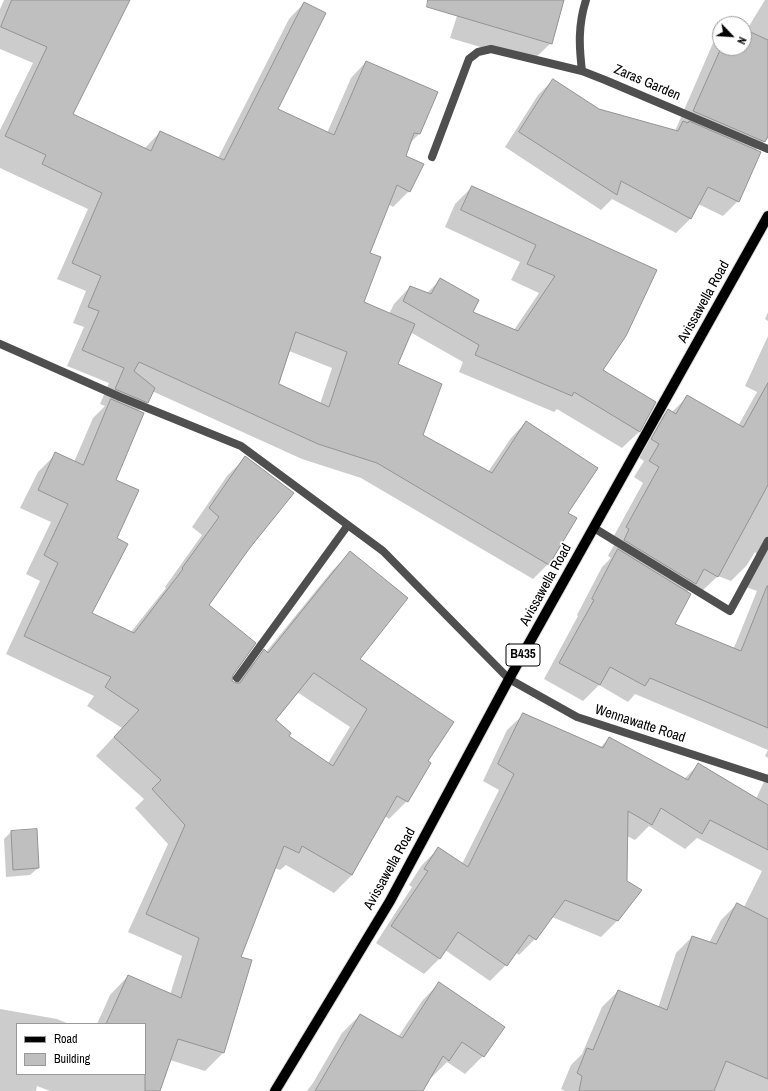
<!DOCTYPE html>
<style>
body{margin:0}
#map{position:relative;width:768px;height:1091px;overflow:hidden;background:#fff;font-family:"Archivo Narrow",sans-serif}
canvas{display:block}
.legend{position:absolute;left:16px;top:1023px;width:130px;height:52px;box-sizing:border-box;background:#fff;border:1px solid #999;margin:0;padding:5px 7px;list-style:none;font-size:12px;color:#000}
.legend li{display:flex;align-items:center;gap:8px;height:20px}
.legend b{width:20px;border:1px solid #999}
.north{position:absolute;left:712px;top:16px;width:40px;height:40px;box-sizing:border-box;background:#fff;border:1px solid #999;border-radius:50%;rotate:115deg;font-size:11px;font-weight:700;line-height:16px;text-align:center;color:#000}
.north::after{content:'';display:block;margin:auto;width:14px;height:18px;background:#000;clip-path:polygon(50% 0,100% 100%,50% 72%,0 100%)}
</style>
<div id="map">
<canvas width="768" height="1091"></canvas>
<ul class="legend">
<li><b style="height:5px;background:#000"></b>Road</li>
<li><b style="height:11px;background:#bfbfbf"></b>Building</li>
</ul>
<div class="north">N</div>
</div>
<script>
const ctx = document.querySelector('canvas').getContext('2d');
ctx.lineJoin = 'round';
function fillPath(path, color) {
  ctx.fillStyle = color;
  ctx.fill(path, 'evenodd');
}
function trace(path, color, width, dash) {
  ctx.strokeStyle = color;
  ctx.lineWidth = width;
  ctx.lineCap = dash ? 'butt' : 'round';
  ctx.setLineDash(dash || []);
  ctx.stroke(path);
}
function write(font, color, halo, rows, align = 'center') {
  ctx.font = font + ' "Archivo Narrow",sans-serif';
  ctx.lineWidth = 3.5;
  ctx.setLineDash([]);
  ctx.textBaseline = 'middle';
  ctx.strokeStyle = halo;
  ctx.fillStyle = color;
  for (const [text, x, y, turn = 0] of rows) {
    ctx.save();
    ctx.translate(x, y);
    ctx.rotate((+turn || 0) * Math.PI / 180);
    ctx.textAlign = isNaN(turn) ? turn : align;
    if (halo) ctx.strokeText(text, 0, 0);
    ctx.fillText(text, 0, 0);
    ctx.restore();
  }
}
fillPath(new Path2D(`
 M4,0H112L71,114L144,149L160,132L218,158L289,19L304,3L276,109L327,133L351,78L366,62L437,92L419,134L409,144L404,156L409,191L393,207L388,204L369,253L362,303L389,314L394,304L410,287L426,294L440,280L471,312L514,330L539,293L511,280L520,262L445,227L455,204L472,187L656,270L602,371L655,402L639,432L622,448L557,409L554,412L459,372L463,362L410,332L397,364L422,435L488,472L511,438L526,422L567,513L548,564L533,579L361,478L302,459L152,391L148,402L138,411L115,480L116,539L90,613L131,632L166,588L165,587L202,535L192,527L227,476L245,458L249,549L208,605L232,674L231,681L235,684L247,669L265,651L266,652L332,571L350,553L358,659L427,762L407,801L389,819L385,816L352,875L334,893L286,865L280,870L274,868L240,958L223,1053L205,1071L170,1060L159,1091H50L37,1086L36,1091H0V1009L57,1019L69,1024H17V1074H145V1024H97L110,995L128,976L170,995L182,956L128,932L168,844L135,808L144,799L96,756L122,728L87,706L94,696L6,654L40,581L26,574L51,522L20,508L38,472L56,454L74,462L93,418L105,406L100,404L109,383L67,366L84,327L73,323L86,291L57,279L88,209L0,168V130L33,63L0,49V9ZM289,351L332,368L320,404L278,385ZM297,692L350,727L328,763L287,736L274,721Z
 M462,0H563L551,43L531,62L450,38Z
 M765,0H768V138L755,151L738,201L723,216L698,204L691,218L676,233L612,199L601,210L505,147L538,95L553,80L598,110L675,131L713,43L720,37V48H744V30L746,31Z
 M768,312V321L765,319Z
 M768,336V758L765,756L768,750L635,694L628,702L599,685L583,701L544,679L578,616L577,615L602,567L611,558L608,556L614,545L610,543L643,483L634,477L644,461L635,455L652,426L668,410L672,412L687,397L738,426L757,392L745,386ZM755,552L758,557L743,586L757,591L736,643L733,649L674,624L687,592L692,587L701,592L718,576L731,581L747,565Z
 M524,714L600,748L609,738L684,779L699,764L756,799L768,773V1091H565L561,1089L571,1065L582,1054L602,1007L618,991L658,1008L676,953L692,937L709,943L721,920L737,904L744,907L762,871L697,838L685,849L649,826L635,840L627,836L617,921L601,937L552,917L535,939L519,955L515,952L506,965L490,981L445,950L440,958L424,974L376,943L412,887L409,885L422,865L438,849L462,864L499,790L483,781L507,730Z
 M11,832L38,868L30,875L6,877L4,839Z
 M439,983L483,1056L465,1074L447,1062L431,1078L430,1077L422,1091H307L313,1083L342,1033L360,1015L398,1037L422,1001Z`), '#0003');
const building = new Path2D(`
 M12,0H130L73,114L151,151L160,131L224,160L304,2L326,13L278,109L334,135L366,61L438,92L420,134L414,133L406,156L424,164L410,192L397,185L370,253L381,257L364,302L415,324L398,364L442,384L423,435L492,473L526,421L598,468L568,513L577,518L549,565L377,463L318,444L139,362L134,371L155,388L148,403L115,389L124,368L82,350L99,311L88,307L101,276L72,263L102,193L42,164L46,155L5,136L47,47L1,27ZM296,332L347,352L329,407L279,384Z
 M428,0H564L552,44L427,7Z
 M744,29L768,40V136L765,142L693,111L721,48H744Z
 M553,79L599,109L678,131L683,121L688,123L689,121L761,152L739,202L708,187L691,219L621,181L617,195L519,132Z
 M472,186L657,270L626,336L603,370L656,402L640,432L574,392L572,396L475,355L479,345L403,301L410,286L431,294L440,278L479,300L473,312L518,331L555,276L527,264L536,245L461,210Z
 M768,383V485L718,577L704,569L696,584L624,540L629,529L626,527L659,467L649,461L659,444L651,439L668,409L676,414L687,395L743,427Z
 M111,399L144,413L116,480L139,490L117,538L128,544L92,613L134,633L183,569L182,568L219,517L209,508L245,456L294,493L249,549L209,605L256,643L233,675L232,681L236,683H240L264,649L268,653L350,551L408,598L360,659L454,722L428,761L431,763L408,802L397,796L352,875L302,846L299,853L284,846L241,957L252,960L224,1053L178,1039L160,1091H145V1024H106L128,975L181,998L199,938L146,914L185,825L152,789L161,780L114,737L139,710L105,687L111,677L24,636L58,563L44,555L68,504L38,490L55,452L83,465ZM314,673L367,709L333,766L289,736L291,733L276,720Z
 M618,549L691,594L675,624L741,651L767,586H768V728L650,678L645,686L610,667L600,685L559,663L594,600L592,599Z
 M523,713L603,748L609,737L688,780L698,763L768,805V850L710,820L702,834L661,808L652,825L628,811L627,881L642,890L618,921L565,900L536,940L529,935L507,966L458,932L440,959L391,926L428,871L424,869L438,847L468,867L514,774L498,764Z
 M37,829L39,868L13,870L11,831Z
 M737,903L768,919V1079L726,1061L714,1091H579L582,1076L577,1073L587,1048L593,1050L618,990L667,1010L692,936L716,944Z
 M439,982L505,1027L484,1057L462,1042L449,1061L443,1056L423,1091H315L360,1014L402,1038Z`);
fillPath(building, '#bfbfbf');
trace(building, '#939393', 1);
const primary = new Path2D(`
 M275,1091L390,901L509,679L768,216`);
trace(primary, '#dbdbdb', 12);
trace(new Path2D(`
 M586,0C578,25 579,46 582,71L605,80L768,149
 M432,157L469,59L478,52L491,49L582,71
 M0,344L120,397L241,446L383,551L509,679L577,717L768,779
 M594,528L730,611L768,541
 M237,678L348,525`), '#4f4f4f', 8);
trace(primary, '#000', 10);
for (const [x, y, w] of [
 [523,655,34]
]) {
  const box = new Path2D();
  box.roundRect(x - w / 2, y - 11, w, 22, 3);
  ctx.fillStyle = '#fff';
  ctx.fill(box);
  trace(box, '#000', 1);
}
write('bold 13px', '#000', null, [
 ["B435",523,655]
]);
write('14px', '#000', '#fff', [
 ["Zaras Garden",647,83,23],
 ["Avissawella Road",704,302,-61],
 ["Avissawella Road",546,585,-61],
 ["Wennawatte Road",640,724,18],
 ["Avissawella Road",390,869,-61]
]);
</script>
